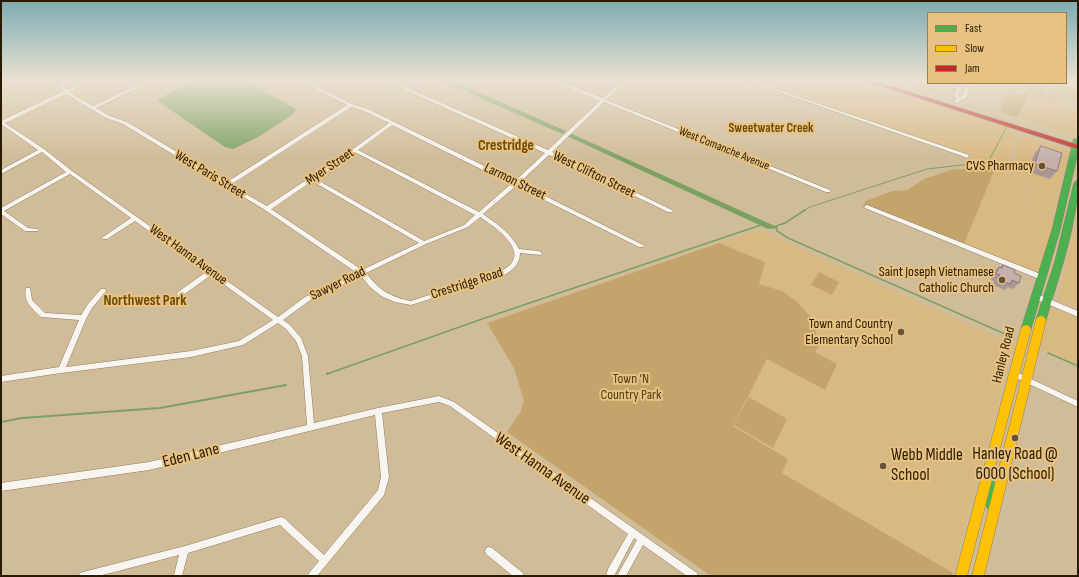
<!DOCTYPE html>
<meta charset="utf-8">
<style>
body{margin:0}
#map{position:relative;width:1079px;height:577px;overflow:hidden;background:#d0bc99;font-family:"Sofia Sans Condensed",sans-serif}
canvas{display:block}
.frame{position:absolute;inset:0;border:2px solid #291b02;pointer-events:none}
.legend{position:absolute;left:927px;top:12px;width:140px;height:72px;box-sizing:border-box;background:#e7c283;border:1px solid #9b7f4f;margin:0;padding:5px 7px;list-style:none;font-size:12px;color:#291b02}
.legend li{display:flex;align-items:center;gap:8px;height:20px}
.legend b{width:20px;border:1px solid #9b7f4f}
</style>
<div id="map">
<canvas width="1079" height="577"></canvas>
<div class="frame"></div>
<ul class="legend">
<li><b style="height:5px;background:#4caf50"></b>Fast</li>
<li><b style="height:5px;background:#ffc107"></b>Slow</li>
<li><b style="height:5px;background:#c62828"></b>Jam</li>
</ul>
</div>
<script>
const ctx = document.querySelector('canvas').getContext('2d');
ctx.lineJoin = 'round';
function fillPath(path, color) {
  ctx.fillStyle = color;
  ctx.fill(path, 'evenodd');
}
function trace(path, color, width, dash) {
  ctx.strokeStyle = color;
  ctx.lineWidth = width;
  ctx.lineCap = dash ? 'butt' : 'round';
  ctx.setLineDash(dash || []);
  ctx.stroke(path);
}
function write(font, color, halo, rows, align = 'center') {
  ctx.font = font + ' "Sofia Sans Condensed",sans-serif';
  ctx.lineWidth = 4;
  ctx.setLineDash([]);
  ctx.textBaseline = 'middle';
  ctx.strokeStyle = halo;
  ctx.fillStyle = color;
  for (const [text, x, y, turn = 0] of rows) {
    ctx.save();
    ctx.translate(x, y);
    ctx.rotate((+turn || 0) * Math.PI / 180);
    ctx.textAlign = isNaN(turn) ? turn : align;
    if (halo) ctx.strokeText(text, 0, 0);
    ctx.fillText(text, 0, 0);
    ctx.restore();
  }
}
fillPath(new Path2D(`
 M751,80H861L1020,132L1018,133L1005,171L1029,186L1024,207L1052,218H1055L1072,151L1065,147L1073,149L1053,228L1039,274L964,244L995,166L970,157V156Z
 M892,80H928V83H959L954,94L955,98Z
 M1031,95L1078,110V138L1020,118Z
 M1021,134L1069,150L1053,217L1026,207L1032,186L1008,171Z
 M1078,214V308L1057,300Z
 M759,230L1014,345L953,573L782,473L788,459L732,425L767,359L825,390L837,364L815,352L782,291L759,284L765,262L719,243Z
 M1049,304L1078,317V365L1037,347Z`), '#d8b982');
fillPath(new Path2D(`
 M1029,83H1047L1045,92L1057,98V102L1029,94L1018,117L1000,112L1003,100L1012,92L1024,95Z
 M1055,83L1078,90L1076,101L1052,94Z
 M996,166L964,244L866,205L864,207H862L866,201L892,191L907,190L924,179L951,170Z
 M719,243L765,262L759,284L782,291L796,301L813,319L819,345L815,352L837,364L825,390L767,359L733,426L788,459L782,473L953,573L952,576H711L507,432L521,411L524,401L514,368L487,323Z
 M819,272L839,282L832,295L811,285Z
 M749,397L787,419L773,448L734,425Z`), '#c4a46b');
fillPath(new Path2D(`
 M195,80H245L294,108L296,110L292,115L258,137L233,149L225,147L159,102L158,99Z
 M442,80H451L566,131L563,134Z
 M570,133L779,228L768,229L567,136Z`), '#7ba162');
trace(new Path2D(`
 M440,80L554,130
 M1012,116L1033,83
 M803,211L810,207L927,169L988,162L1007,127`), '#7ba162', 1);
trace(new Path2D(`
 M776,226L785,223L805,210
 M776,227L777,231L788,238L1014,338
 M1048,353L1078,366
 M327,374L482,319L761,225`), '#7ba162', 1.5);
trace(new Path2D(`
 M327,374L328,373
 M1,422L22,418L160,408L286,385`), '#7ba162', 2);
const street = new Path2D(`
 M15,80H20L1,88V85Z
 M57,80H61L67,90L88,80H93V81L69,92L93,106L147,80H152V81L96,108L110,116L127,122L227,182L347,105L299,81V80H304L352,104L368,109L515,181L545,153L385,81V80H390L548,150L600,101L551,81V80H556L603,98L623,80H627L606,100L830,190L831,191L830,192H826L604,102L552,152L672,210L673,211L672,212H668L549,155L519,183L643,245L644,246L643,247H639L516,186L483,214C497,224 511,233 519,249L539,251L542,253L541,255L520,253C520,265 512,270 503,276L411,305L395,302L381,296L370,287L361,276L309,301L283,320L290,325L301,338L308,356L314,423L378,408L439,396L454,402L697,573L698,576H687L643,545L626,576H617L637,540L634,538L614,576H606L608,569L628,534L450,406L439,402L382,413L389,477L384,495L317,576H308L309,573L319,561L280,525L188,553L182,576H174V575L179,555L99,576H79L80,573L83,572L185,546L281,517L284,518L324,555L378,490L381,477L375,415L149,470L1,491V483L149,462L307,425L302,356L296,341L286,329L278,323L243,345L191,357L61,373L1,382V376L59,367L79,320L41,317C32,308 23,302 26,288H30L32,300L45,313L81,315L88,304L101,289H105L106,291L92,308L86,319L66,367L191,351L239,341L273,320L211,275L182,296H178L177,294L178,292L206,272L135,221L107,239H103L102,238L103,237L131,218L70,174L4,211L28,228L38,229L39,230L38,231H25L1,214V208L66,172L42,152L1,174V170L38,150L1,124V121L63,91ZM66,94L106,118L123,124L265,210L357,273L305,297L278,317L72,171L44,149L5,123ZM351,107L364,111L389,123L353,149L267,206L230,185ZM392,125L511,184L479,212L358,150ZM355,152L475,215L464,225L424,241L316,179ZM312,181L419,243L362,270L271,209ZM480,217C492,225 527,248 510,265C507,268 502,270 499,272L411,301C390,297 379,290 366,273L426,244L468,227Z
 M745,80H750L969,155V156L967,158L965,157Z
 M959,83H963L958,95L959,97L962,96L968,83H972L966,98L960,100L959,103H957L955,102L956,99L954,95Z
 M867,205L1043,275L1044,277L1041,279H1039L865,208L864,207L865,206Z
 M1033,294H1037L1078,311V317L1033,298L1032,296Z
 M1014,371L1078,401V407L1012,376L1011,374L1012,372Z
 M489,547L492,548L523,573L524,576H513L486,554L485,551L486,548Z`);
const fast = new Path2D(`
 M1074,139H1078V152L1060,230L1031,329L1029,332L1026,333L1023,332L1021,329L1052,230Z
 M1078,180C1078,224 1058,278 1046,320L1044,323L1041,324L1038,323L1036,320L1055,261L1074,183Z
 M987,474L991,476C996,487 1001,497 996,509L992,511L988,509L986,505V492L981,480L983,476Z`);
const slow = new Path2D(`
 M1041,316L1044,317L1046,320L984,576H972L1036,320L1038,317Z
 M1026,325L1029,326L1031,329L967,576H955L1021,329L1023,326Z`);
const jam = new Path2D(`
 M863,80H871L1078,145V149Z`);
trace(street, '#8b7c5f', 1);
trace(fast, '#8b7c5f', 1);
trace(slow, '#8b7c5f', 1);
trace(jam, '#8b7c5f', 1);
fillPath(street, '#f8f5f0');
fillPath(fast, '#4caf50');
fillPath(slow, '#ffc107');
fillPath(jam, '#c62828');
fillPath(new Path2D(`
 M1041,146L1057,171L1050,179L1028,172L1034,154Z
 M1003,265L1014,273L1019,283L1013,289L1008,287L1005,290L993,285L994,281L991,280L993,272L999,267H1000Z`), '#a99796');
const building = new Path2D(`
 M1041,146L1062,153L1057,171L1035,164Z
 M1003,265L1015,270L1014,273L1021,276L1019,283L1012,280L1010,284L998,279L1000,275L996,274L999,267L1002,268Z`);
fillPath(building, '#c5b0af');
trace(building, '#8a7b7a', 1);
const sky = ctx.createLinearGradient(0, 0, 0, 160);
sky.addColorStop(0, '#7cacb2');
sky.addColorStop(0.5, '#eae1d1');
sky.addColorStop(1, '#eae1d100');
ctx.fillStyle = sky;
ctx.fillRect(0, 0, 1079, 160);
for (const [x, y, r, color] of [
 [1042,166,4,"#635337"],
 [1002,280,4,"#635337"],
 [901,332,4,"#635337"],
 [1015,438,4,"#635337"],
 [883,466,4,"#635337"]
]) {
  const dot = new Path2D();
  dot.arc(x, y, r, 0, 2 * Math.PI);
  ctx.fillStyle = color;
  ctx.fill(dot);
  trace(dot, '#e7c283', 1.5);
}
write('12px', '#291b02', '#e7c283', [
 ["West Comanche Avenue",724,149,22]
]);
write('bold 13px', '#6d4d03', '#e7c283', [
 ["Sweetwater Creek",771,129]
]);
write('14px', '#291b02', '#e7c283', [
 ["CVS Pharmacy",1034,166],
 ["Saint Joseph Vietnamese",994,272],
 ["Catholic Church",994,288],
 ["Town and Country",893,324],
 ["Elementary School",893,340]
], 'right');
write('14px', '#291b02', '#e7c283', [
 ["Myer Street",330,167,-34],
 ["West Paris Street",210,175,31],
 ["West Clifton Street",594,175,26],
 ["Larmon Street",515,182,26],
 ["West Hanna Avenue",188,255,36],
 ["Sawyer Road",338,284,-26],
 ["Crestridge Road",467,284,-18],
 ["Hanley Road",1004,355,-76]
]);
write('14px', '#513c15', '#e7c283', [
 ["Town ’N",631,379],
 ["Country Park",631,395]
]);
write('bold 15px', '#6d4d03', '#e7c283', [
 ["Crestridge",506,146],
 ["Northwest Park",145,301]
]);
write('17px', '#291b02', '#e7c283', [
 ["Hanley Road @",1015,455],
 ["6000 (School)",1015,475],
 ["Webb Middle",891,456,"left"],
 ["School",891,476,"left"]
]);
write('17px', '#291b02', '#e7c283', [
 ["Eden Lane",191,456,-14],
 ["West Hanna Avenue",542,469,35]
]);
</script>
